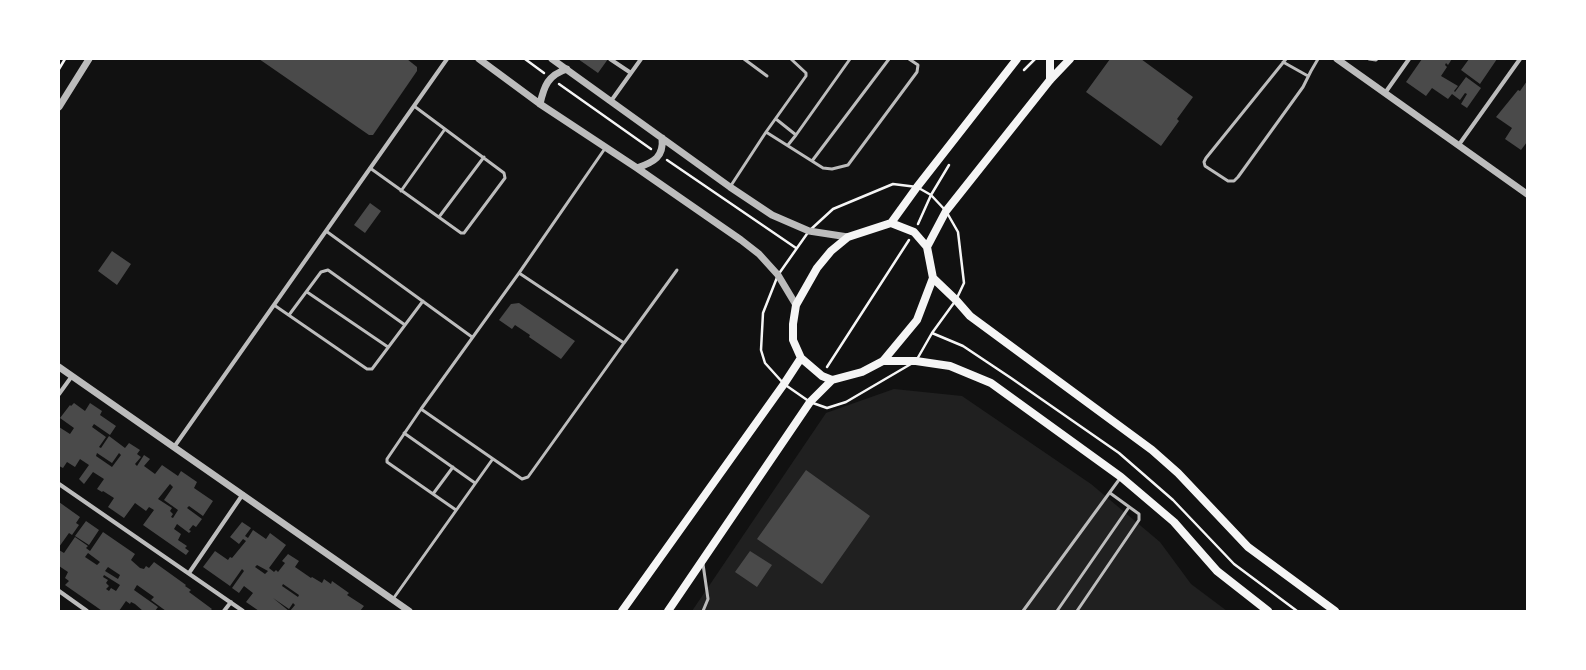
<!DOCTYPE html>
<style>
body{margin:0}
#map{position:relative;width:1586px;height:670px;overflow:hidden;background:#111;font-family:Montserrat,sans-serif}
canvas{display:block}
.frame{position:absolute;inset:0;border:60px solid #fff;pointer-events:none}
</style>
<div id="map">
<canvas width="1586" height="670"></canvas>
<div class="frame"></div>
</div>
<script>
const ctx = document.querySelector('canvas').getContext('2d');
ctx.lineJoin = 'round';
function fillPath(path, color) {
  ctx.fillStyle = color;
  ctx.fill(path, 'evenodd');
}
function trace(path, color, width, dash) {
  ctx.strokeStyle = color;
  ctx.lineWidth = width;
  ctx.lineCap = dash ? 'butt' : 'round';
  ctx.setLineDash(dash || []);
  ctx.stroke(path);
}
fillPath(new Path2D(`
 M894,389L962,396L1091,484L1160,542L1191,584L1227,611H692L826,413Z`), '#202020');
fillPath(new Path2D(`
 M259,59H407L417,67V71L373,135H369Z
 M578,59H608L598,73Z
 M1110,59H1141L1193,97L1177,119L1179,121L1161,146L1086,92Z
 M1422,59H1452L1448,65L1446,63L1445,65L1447,67L1441,76L1458,86L1454,91L1455,92L1466,77L1481,88L1467,108L1461,104L1467,94L1465,93L1460,100L1452,94L1448,99L1432,88L1426,96L1406,82Z
 M1469,59H1497L1480,84L1461,70Z
 M1527,81V142L1521,150L1505,139L1512,128L1496,117L1518,90L1520,91Z
 M370,203L381,211L365,233L354,225Z
 M112,251L131,264L117,285L98,271Z
 M519,303L575,341L561,359L529,337L530,335L515,325L512,329L499,320L511,304Z
 M74,403L85,411L90,403L102,411L100,415L116,426L110,435L94,424L92,427L106,437L99,447L101,448L109,436L125,448L129,443L140,450L137,454L141,457L135,464L137,466L144,455L150,459L144,466L155,474L162,465L178,476L181,471L197,482L194,488L213,501L203,516L189,506L187,508L202,519L196,527L193,525L189,530L191,531L189,533L177,524L174,529L181,534L178,540L187,546L185,548L189,551L186,555L143,525L154,510L149,507L146,511L135,503L124,518L108,507L114,498L103,491L102,492L97,489L104,479L93,472L84,484L79,479L89,465L80,459L75,467L67,462L63,468L59,466V427L70,434L74,428L60,418L70,405L71,406ZM97,453L112,463L119,453L121,455L112,467L96,456ZM170,484L173,487L164,500L178,510L173,518L171,517L173,514L170,511L172,508L158,499Z
 M806,470L870,516L822,584L757,539Z
 M59,502L80,517L76,523L79,525L72,535L69,533L59,547Z
 M86,521L99,530L89,545L75,536Z
 M242,522L251,528L245,536L248,538L253,530L266,539L270,533L286,545L269,568L274,572L276,570L278,572L285,563L282,561L288,554L299,561L295,567L311,578L312,577L322,583L324,579L331,584L332,581L349,593L347,595L364,606L360,611H290L295,605L293,603L289,609L273,598L289,611H259L246,602L253,593L244,586L239,593L232,588L244,571L242,569L230,586L203,567L215,551L228,560L230,557L232,558L246,541L243,539L239,544L230,537ZM257,565L268,571L265,574L255,567ZM283,584L299,595L298,597L282,586Z
 M103,532L135,554L131,560L140,568L144,569L146,566L149,568L154,562L186,585L185,586L191,590L189,592L212,609L210,611H166L151,600L154,597L137,585L134,590L158,607L155,611H143L135,604L131,602L130,604L126,601L119,611H102L98,608L65,585L69,581L65,578L68,572L59,566V550L64,553L75,537L88,546L86,548L90,551ZM88,553L100,562L97,565L85,557ZM108,567L120,575L118,579L105,571ZM104,575L120,585L116,591L111,588L109,591L106,589L109,586L106,583L108,580L103,577Z
 M750,551L772,565L757,587L735,572Z`), '#4a4a4a');
trace(new Path2D(`
 M525,59L544,73
 M59,69L65,59
 M1024,70L1035,59
 M559,84L651,149
 M667,160L796,248
 M893,184L917,187L931,195L946,211L958,232L964,283L956,300L932,333L916,361L846,402L827,408L810,402L784,384L765,363L761,350L763,313L778,275L809,231L833,209Z
 M918,224L931,195L949,165
 M932,333L963,346L1011,378L1119,453L1173,500L1234,564L1297,611
 M827,367L909,240`), '#f5f5f5', 2.5);
trace(new Path2D(`
 M744,59L767,76
 M1286,59L1206,158L1204,162L1205,166L1228,181H1234L1238,177L1303,87L1311,71L1318,59
 M1369,59L1376,60L1377,59
 M1283,62L1308,76
 M776,119L796,135L850,59
 M766,132L823,168L832,169L848,165L917,72L918,65L909,59
 M788,145L796,135
 M812,161L889,59
 M370,168L461,233H464L505,178L504,173L414,106
 M730,187L766,132L806,76V73L791,59
 M401,191L445,129
 M439,217L484,157
 M326,231L472,337
 M519,273L624,343L528,477L522,479L421,409L519,273L606,147
 M307,292L388,347
 M274,305L367,369H372L423,301
 M289,315L321,272L328,270L405,325
 M624,343L677,270
 M421,409L387,459V462L456,510
 M404,433L475,483
 M433,494L453,467
 M703,564L708,599L703,611
 M393,599L492,460
 M1023,611L1121,477
 M1057,611L1129,507
 M1077,611L1139,520V514L1110,493`), '#bcbcbc', 3);
trace(new Path2D(`
 M610,59L631,73
 M1385,93L1409,59
 M611,101L641,59
 M1458,146L1520,59
 M59,394L72,376
 M174,447L447,59
 M59,484L243,611
 M189,573L243,494
 M59,591L87,611
 M224,611L231,602`), '#bcbcbc', 4);
trace(new Path2D(`
 M479,59L540,104L637,168L741,240L759,254L778,275L796,305
 M552,59L730,187L772,215L809,231L848,237
 M1337,59L1527,194
 M540,104C544,86 548,75 567,69
 M59,107L89,59
 M637,168C654,162 664,157 662,138
 M59,367L409,611`), '#bcbcbc', 7);
trace(new Path2D(`
 M1050,59V80
 M891,223L914,232L927,247L933,278L917,320L883,361L862,372L832,380L822,376L801,358L793,340V324L796,305L817,268L831,251L848,237Z
 M891,223L917,187L1017,59
 M927,247L946,211L1050,80L1070,59
 M933,278L956,300L970,316L1152,450L1178,473L1248,547L1335,611
 M883,361H916L950,366L991,383L1121,477L1174,522L1217,571L1268,611
 M622,611L784,384L801,358
 M668,611L810,402L832,380`), '#f5f5f5', 8);
</script>
